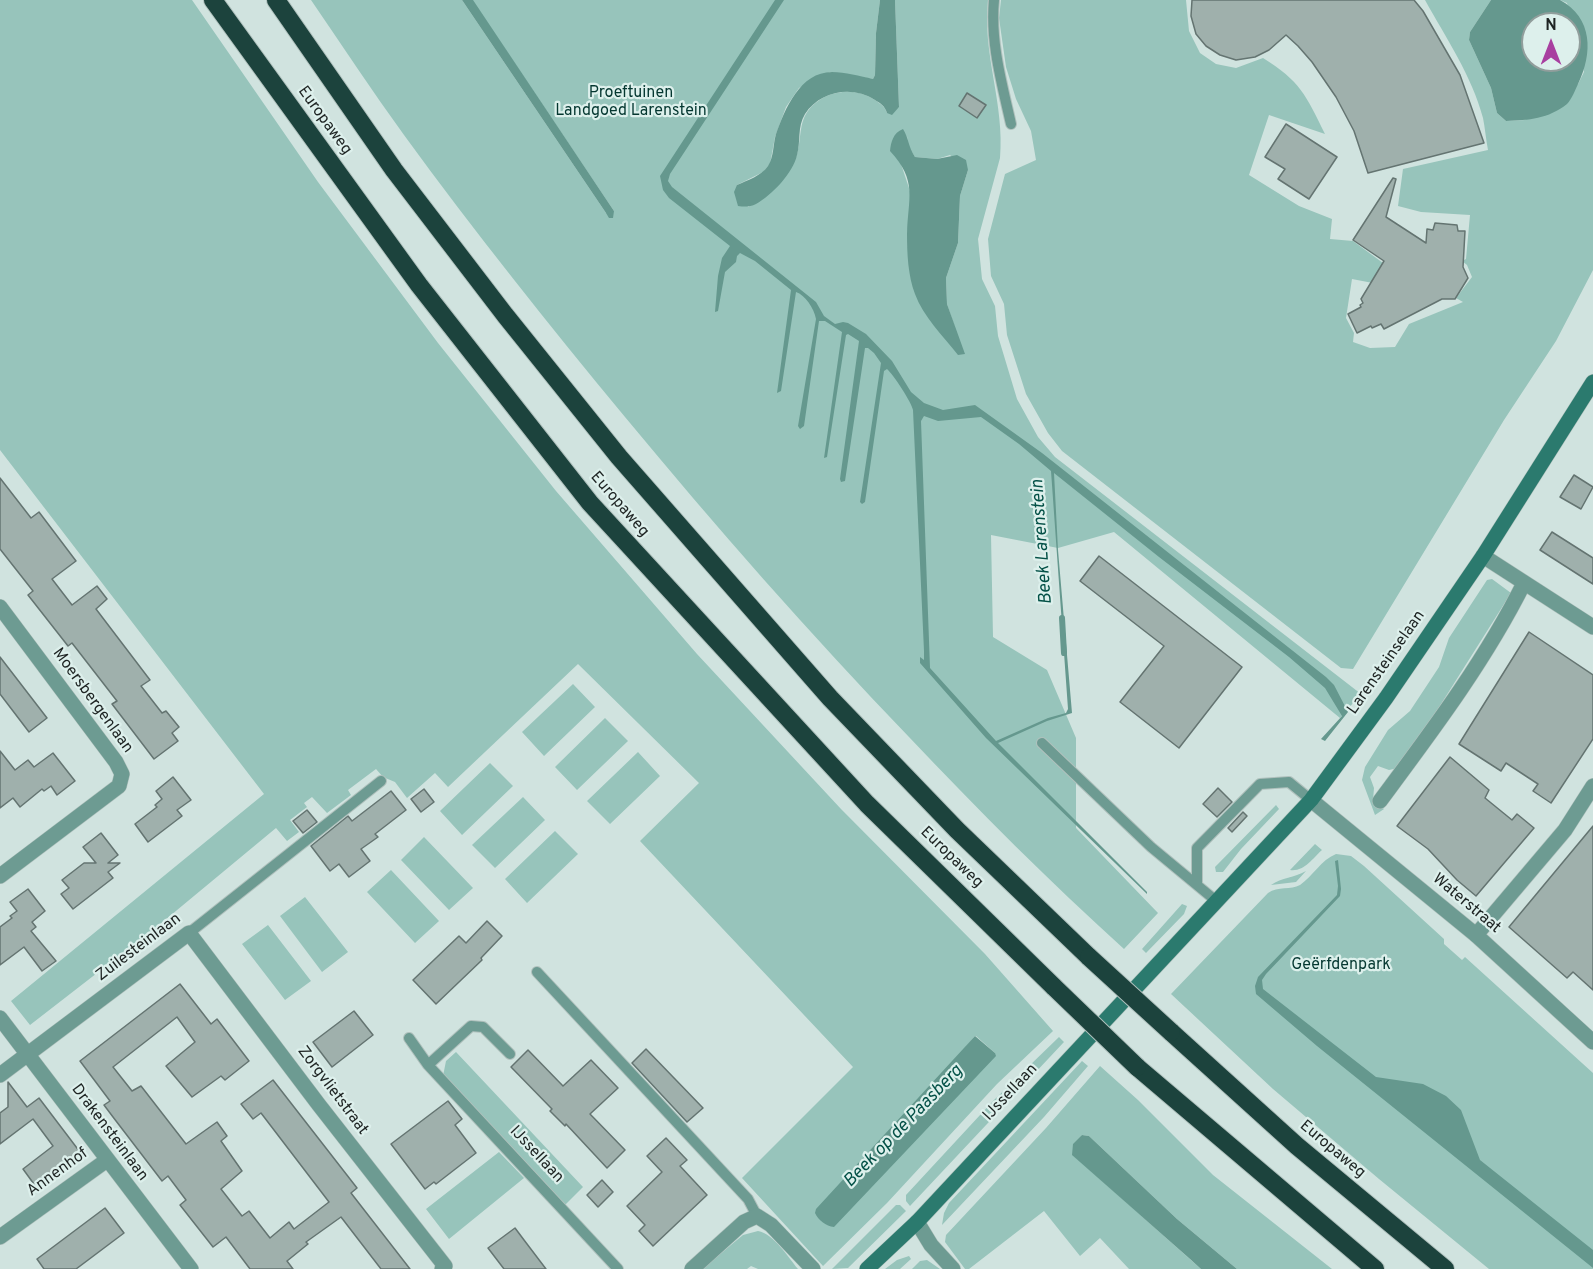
<!DOCTYPE html>
<meta charset="utf-8">
<style>
body{margin:0}
#map{position:relative;width:1593px;height:1269px;overflow:hidden;background:#d0e3df;font-family:Overpass,sans-serif}
canvas{display:block}
.north{position:absolute;left:1521px;top:12px;width:60px;height:60px;box-sizing:border-box;background:#ddf0ec;border:2px solid #919e9c;border-radius:50%;rotate:0deg;font-size:16px;font-weight:700;line-height:24px;text-align:center;color:#1e2423}
.north::after{content:'';display:block;margin:auto;width:21px;height:27px;background:#a83fa0;clip-path:polygon(50% 0,100% 100%,50% 72%,0 100%)}
</style>
<div id="map">
<canvas width="1593" height="1269"></canvas>
<div class="north">N</div>
</div>
<script>
const ctx = document.querySelector('canvas').getContext('2d');
ctx.lineJoin = 'round';
function fillPath(path, color) {
  ctx.fillStyle = color;
  ctx.fill(path, 'evenodd');
}
function trace(path, color, width, dash) {
  ctx.strokeStyle = color;
  ctx.lineWidth = width;
  ctx.lineCap = dash ? 'butt' : 'round';
  ctx.setLineDash(dash || []);
  ctx.stroke(path);
}
function write(font, color, halo, rows, align = 'center') {
  ctx.font = font + ' Overpass,sans-serif';
  ctx.lineWidth = 4.5;
  ctx.setLineDash([]);
  ctx.textBaseline = 'middle';
  ctx.strokeStyle = halo;
  ctx.fillStyle = color;
  for (const [text, x, y, turn = 0] of rows) {
    ctx.save();
    ctx.translate(x, y);
    ctx.rotate((+turn || 0) * Math.PI / 180);
    ctx.textAlign = isNaN(turn) ? turn : align;
    if (halo) ctx.strokeText(text, 0, 0);
    ctx.fillText(text, 0, 0);
    ctx.restore();
  }
}
fillPath(new Path2D(`
 M0,0H192L318,182L438,343L556,491L697,654L841,809L985,954L1053,1031L997,1084L887,1203L823,1266L742,1178L853,1067L640,841L699,783L578,664L448,787L435,773L407,798L395,782L383,777L376,769L348,790L351,795L327,813L312,797L304,803L307,807L290,820L299,832L287,841L276,828L159,925L30,1025L11,1001L264,794L0,450ZM975,1036H976L995,1053L963,1050Z
 M311,0H462L606,213L614,211L472,0H880L876,33L875,75L873,79L830,72L799,88L786,107L775,137L770,164L763,172L737,185L748,207C762,201 794,168 797,154C802,137 798,120 812,106C829,90 855,87 875,100C881,104 885,107 887,113L899,107L895,0H988C982,54 1005,104 1000,158L978,239L982,279L995,306L998,336L1017,399L1038,437L1055,457L1361,694L1340,718L1114,532L1058,548L991,535L993,637L1047,670L1076,738V828L1158,913L1124,949C1049,881 978,810 909,737C810,634 716,527 625,417C549,325 474,231 404,135C372,91 342,45 311,0ZM907,136L908,146L915,157L937,159L950,155L968,170L960,196L958,243L946,278L947,304L955,328L910,273L907,235L911,194L901,164Z
 M1001,0H1186L1189,31L1200,53L1216,64L1236,68L1263,58C1300,81 1306,95 1325,134L1269,115L1249,175L1299,206L1332,219L1330,239L1353,241L1383,263L1378,271V284L1352,279L1346,318L1354,333L1353,342L1370,348L1395,347L1409,324L1463,302L1456,298L1472,277L1467,265L1462,261L1466,259L1470,215L1421,212L1398,206L1403,169L1488,150C1486,140 1485,128 1483,118C1472,76 1446,38 1425,0H1491L1470,32L1469,40L1491,88L1497,113L1506,121L1525,120L1578,84L1584,72L1567,3L1560,0H1593V270L1556,341L1504,420L1353,669L1341,668L1062,451L1048,433L1026,394L1007,335L1004,304L991,276L988,239L1005,174L1036,160L1031,131L1016,99L1006,67L999,18Z
 M1492,579L1511,593L1436,712L1398,768L1389,770L1378,766L1370,777L1374,788L1373,800L1384,809L1375,815L1362,780L1365,767L1388,730L1410,711L1439,667L1449,638L1487,580Z
 M573,684L595,707L544,756L522,732Z
 M605,718L628,741L577,790L555,767Z
 M638,752L660,776L610,824L587,801Z
 M490,763L513,786L462,835L440,811Z
 M523,797L545,820L495,868L472,845Z
 M1276,805L1279,809L1241,849L1223,872H1216L1215,867Z
 M555,831L578,854L527,903L505,879Z
 M424,837L473,888L449,910L401,860Z
 M1315,844L1322,850C1312,859 1304,872 1290,870Z
 M1336,854L1351,856L1364,866L1444,939V944L1462,960L1465,957L1593,1073V1269H1489L1379,1179L1273,1089L1171,994L1268,893C1278,886 1291,890 1300,885C1313,876 1321,860 1336,854Z
 M391,870L439,921L415,943L367,892Z
 M1306,871L1296,882L1271,885C1282,877 1294,878 1306,871Z
 M305,897L348,952L322,972L280,916Z
 M1182,904L1187,906L1184,914L1146,953L1142,949Z
 M268,925L311,981L285,1000L242,944Z
 M1059,1037L1064,1042L910,1206L906,1201V1195L993,1101Z
 M456,1052L583,1187L565,1205L443,1076L446,1061Z
 M1082,1061L1088,1066L1044,1117L942,1225L944,1213L949,1203Z
 M1100,1066L1138,1100L1213,1175L1332,1269H1237L1177,1219L1089,1136L1082,1135L1073,1155L1201,1269H1129L1100,1238L1080,1256L1044,1211L969,1269H965L945,1242L946,1235L1046,1128Z
 M499,1152L524,1178L449,1239L426,1209Z
 M896,1205H900L906,1211L848,1268L832,1269Z
 M758,1231C774,1234 788,1257 798,1269H758L751,1266L747,1269H702L743,1235Z
 M909,1256L911,1259L900,1269H885L897,1260Z
 M927,1260L940,1269H912L920,1261Z`), '#97c4bb');
fillPath(new Path2D(`
 M462,0H473L614,211L613,218H609L606,213Z
 M775,0H784L670,174L668,181L672,187L816,302L824,316L835,324L843,322L848,323L866,334L892,361L911,392L924,403L943,410L975,405L1042,453L1326,677L1334,685L1348,712L1325,741L1321,739L1342,716L1325,688L1289,657L1159,557L1054,473L1058,550L1072,713L1047,721L998,743L1147,892V894L986,738L920,663V657L924,660V651L913,410C912,403 893,374 887,369L884,371L865,502L862,504L860,502L881,363L874,353L868,348H865L845,481L841,482L840,479L859,341L848,334L846,335L827,457L824,458L842,332L825,321H819L804,426L800,429L798,426L816,319C814,308 805,295 796,292L781,391L777,393L791,290L755,261L740,253L737,256L736,262L725,272L718,311L715,312L718,276L722,258L730,246L669,198L663,190L660,176ZM924,416L938,421L981,417L1019,444L1051,471L1068,709L1066,713L1048,718L996,741L930,668L921,421Z
 M880,0H895L899,107L892,115L887,113C885,106 880,103 875,100C852,85 820,91 805,114C797,127 801,141 797,155C793,173 772,195 756,204C750,207 745,207 738,206L734,192L737,185C748,180 761,176 768,166C774,157 773,144 776,134C785,109 800,72 832,72C845,72 860,76 873,79L875,75L876,33Z
 M1491,0H1560C1593,18 1593,53 1578,84C1575,90 1572,99 1567,104C1548,119 1529,120 1506,121L1497,113L1491,88L1469,40L1470,32ZM1533,24H1569V60H1533Z
 M903,129C909,139 908,146 915,157L937,159L957,155L966,160L968,170L960,196L958,243L946,278L947,304L965,354L958,355C943,336 923,316 915,294C908,276 907,253 907,234C908,198 918,181 890,151C891,142 893,133 903,129Z
 M1338,860L1341,889L1340,896L1266,974L1262,980L1263,989L1376,1077L1423,1084L1446,1096L1461,1110L1480,1160L1593,1250V1268L1317,1046L1256,994L1255,986L1258,977L1337,895L1338,886L1335,861Z
 M975,1036L995,1053L996,1056L834,1227C826,1226 818,1220 815,1213L816,1209Z
 M1082,1135L1089,1136L1177,1219L1237,1269H1201L1190,1259L1072,1155L1073,1144Z`), '#65988e');
trace(new Path2D(`
 M1062,618L1064,653`), '#65988e', 6);
const building = new Path2D(`
 M1192,0H1414L1423,11L1460,75L1484,143L1368,173L1354,131L1336,97L1312,62L1298,46L1286,35L1269,50L1255,57L1236,60L1220,55L1206,46L1196,34L1191,16Z
 M967,93L986,105L977,118L959,106Z
 M1286,124L1337,157L1309,199L1278,179L1285,169L1265,157Z
 M1393,178L1396,179L1386,217L1426,243L1427,229L1433,230L1435,223L1457,225L1458,231H1465L1463,267L1468,278L1455,299H1442L1384,329L1381,324L1372,328L1371,326L1357,333L1348,314L1361,307L1360,305L1363,303L1361,299L1384,261L1353,240Z
 M1574,475L1593,487L1581,509L1560,497Z
 M0,478L31,518L39,512L76,561L52,579L72,605L97,586L107,599L96,609L150,680L141,686L162,713L166,711L179,727L172,733L178,741L154,759L112,704L117,701L72,643L68,646L28,595L33,591L0,549Z
 M1552,532L1593,558V584L1540,550Z
 M1099,556L1242,667L1179,748L1120,702L1164,646L1080,581Z
 M1529,632L1593,675V739L1551,803L1533,791L1538,784L1506,763L1501,771L1459,744Z
 M0,657L47,718L29,732L0,694Z
 M0,751L15,770L28,760L34,767L53,753L75,781L57,795L51,786L44,791L42,789L20,807L13,798L0,808Z
 M1450,757L1489,790L1485,798L1512,820L1517,814L1534,828L1476,896L1457,880L1428,849L1397,826Z
 M173,777L191,800L177,810L182,816L148,842L135,824L157,807L155,805L162,799L156,791Z
 M1218,788L1232,802L1217,817L1203,804Z
 M424,789L434,802L421,812L411,799Z
 M391,791L406,810L375,834L378,837L361,849L370,861L349,877L339,864L330,871L311,846L348,816L352,821Z
 M307,810L317,822L303,833L293,821Z
 M1243,812L1247,816L1232,832L1228,828Z
 M1593,826V990L1573,972L1567,978L1509,927Z
 M101,833L118,855L108,863H120L108,872L113,878L73,909L61,894L69,888L62,880L84,863H96L83,847Z
 M28,889L45,911L32,922L36,927L31,931L56,961L42,971L24,947L0,965V927L12,918L10,916L17,911L10,902Z
 M487,921L502,936L481,958L482,960L436,1004L413,980L459,936L466,943Z
 M180,984L211,1024L217,1019L249,1061L225,1080L221,1076L192,1097L166,1066L195,1042L177,1017L113,1067L132,1091L141,1086L186,1144L217,1122L227,1136L221,1141L242,1171L221,1189L242,1216L249,1211L270,1238L289,1222L294,1229L329,1202L261,1113L253,1119L241,1104L273,1080L357,1188L351,1193L410,1269H381L341,1217L306,1242L308,1244L287,1261L293,1269H250L226,1237L213,1247L180,1205L186,1200L168,1176L162,1181L113,1117L104,1105L110,1101L80,1061Z
 M354,1011L373,1035L332,1067L313,1042Z
 M646,1049L703,1108L687,1122L632,1063Z
 M528,1050L563,1086L591,1060L618,1088L590,1114L625,1150L607,1168L566,1124L565,1126L550,1111L552,1109L511,1067Z
 M8,1082L27,1107L39,1098L83,1156L39,1191L23,1169L53,1146L33,1119L0,1144V1113L8,1107Z
 M448,1101L462,1119L455,1125L476,1153L436,1184L434,1182L425,1189L391,1144Z
 M666,1138L687,1160L680,1166L707,1195L653,1246L639,1231L645,1225L627,1206L662,1172L647,1156Z
 M602,1180L613,1192L598,1207L587,1195Z
 M105,1208L124,1233L76,1269H44L37,1259Z
 M515,1228L524,1240L546,1269H504L488,1248Z`);
fillPath(building, '#9fb0ac');
trace(building, '#647471', 1.5);
const service = new Path2D(`
 M994,0C990,42 1002,84 1011,124
 M1042,743L1151,847L1215,900
 M1197,885V848L1260,784L1289,782L1311,800
 M189,933L381,781
 M537,972L748,1199L757,1216
 M409,1038L428,1065L618,1269
 M428,1065L471,1026L483,1027L510,1054`);
const minor = new Path2D(`
 M1483,556L1593,627
 M0,607L116,762L122,774L119,786L0,876
 M1380,801C1432,731 1485,661 1524,583
 M1476,935L1565,830L1593,786
 M0,1018L191,1269
 M0,1075L189,933L319,1105L445,1266L442,1269
 M917,1222L931,1245L953,1269
 M0,1237L107,1160
 M692,1269L744,1222L757,1216L771,1225L813,1269`);
const tertiary = new Path2D(`
 M1311,800L1476,935L1593,1042`);
const secondary = new Path2D(`
 M867,1269L917,1222L1311,800L1386,698L1483,556L1593,382`);
const motorway = new Path2D(`
 M213,0L419,285L590,503L867,804L1054,987
 M276,0L394,170L505,315L619,457L830,698L957,830L1089,957
 M1171,1032L1297,1146L1445,1269
 M1137,1067L1375,1269`);
trace(service, '#b0c1bd', 12);
trace(minor, '#b0c1bd', 16);
trace(tertiary, '#b0c1bd', 16);
trace(secondary, '#b0c1bd', 16);
trace(motorway, '#b0c1bd', 20);
trace(service, '#6d9b92', 10);
trace(minor, '#6d9b92', 15);
trace(tertiary, '#6d9b92', 15);
trace(secondary, '#2b7a6e', 15);
trace(motorway, '#1c433d', 18);
const motorwayBridge = new Path2D(`
 M1089,957L1171,1032
 M1054,987L1137,1067`);
trace(motorwayBridge, '#b0c1bd', 20, []);
trace(motorwayBridge, '#1c433d', 18);
write('16px', '#043730', '#ddf0ec', [
 ["Proeftuinen",631,94],
 ["Landgoed Larenstein",631,112],
 ["Geërfdenpark",1341,966]
]);
write('16px', '#1e2423', '#ddf0ec', [
 ["Europaweg",324,121,54],
 ["Europaweg",619,505,49],
 ["Larensteinselaan",1387,663,-55],
 ["Moersbergenlaan",92,701,54],
 ["Europaweg",951,858,44],
 ["Waterstraat",1466,904,40],
 ["Zuilesteinlaan",139,948,-37],
 ["Zorgvlietstraat",332,1091,53],
 ["IJssellaan",1011,1093,-47],
 ["Drakensteinlaan",109,1133,53],
 ["Europaweg",1332,1150,40],
 ["IJssellaan",536,1155,47],
 ["Annenhof",58,1173,-36]
]);
write('italic 18px', '#045147', '#ddf0ec', [
 ["Beek Larenstein",1043,542,-94],
 ["Beek op de Paasberg",904,1127,-46]
]);
</script>
